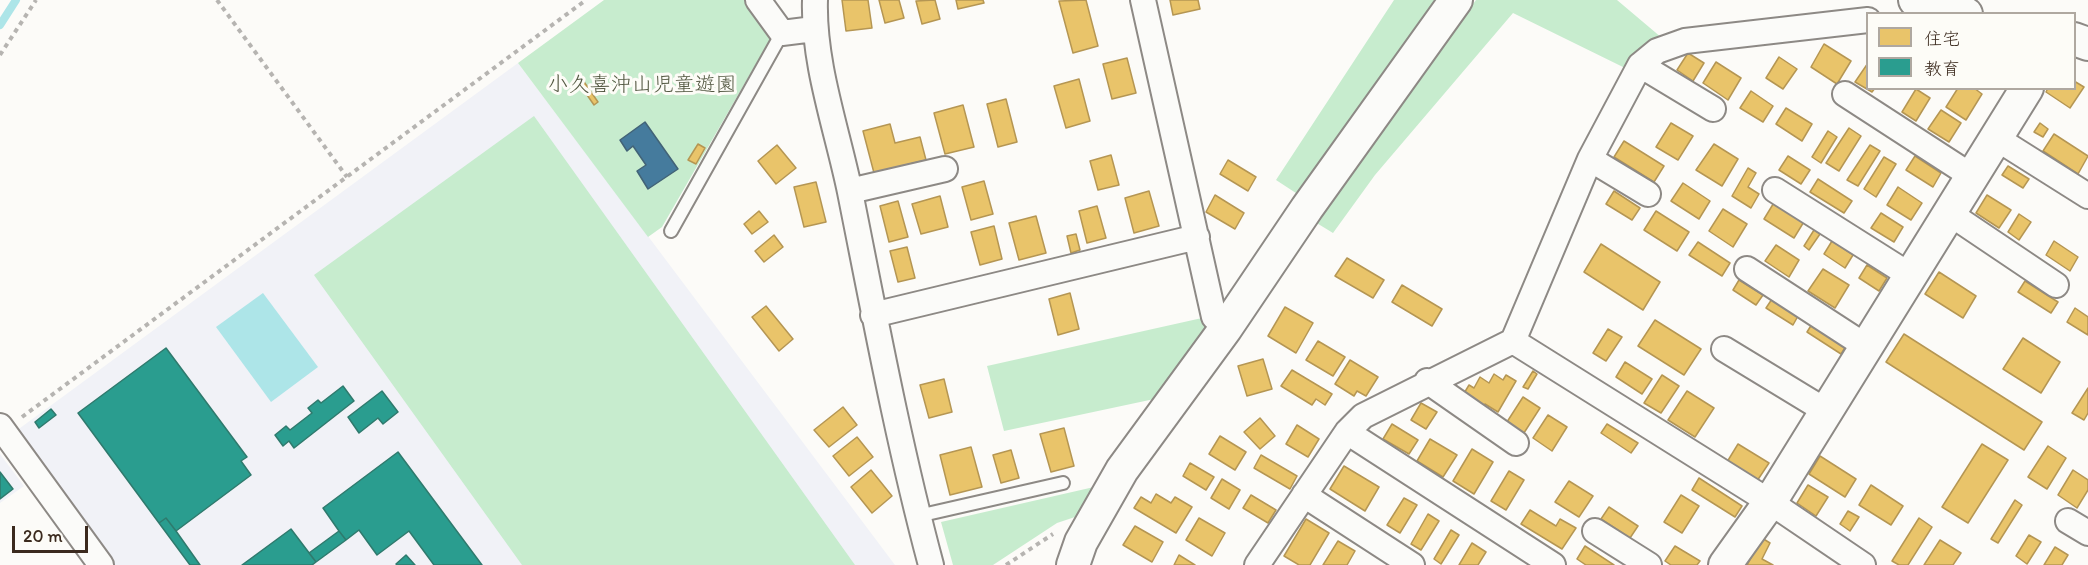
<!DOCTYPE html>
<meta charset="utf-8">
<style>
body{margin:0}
#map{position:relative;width:2088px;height:565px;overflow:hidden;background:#fcfbf8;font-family:Itim,"Klee One",sans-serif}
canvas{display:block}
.legend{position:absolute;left:1866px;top:12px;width:210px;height:78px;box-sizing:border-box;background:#fdfcf7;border:2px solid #afa8a0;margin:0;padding:8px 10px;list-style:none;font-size:18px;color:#3b2a1e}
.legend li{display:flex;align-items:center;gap:12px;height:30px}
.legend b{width:30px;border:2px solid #afa8a0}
.scale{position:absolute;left:12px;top:526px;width:76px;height:27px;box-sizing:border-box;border:3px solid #3b2a1e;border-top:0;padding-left:8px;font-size:18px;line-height:21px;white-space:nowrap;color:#3b2a1e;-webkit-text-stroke:4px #fdfcf7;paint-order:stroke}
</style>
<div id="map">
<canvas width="2088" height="565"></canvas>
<ul class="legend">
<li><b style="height:16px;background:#e9c46a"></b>住宅</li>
<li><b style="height:16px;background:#2a9d8f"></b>教育</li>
</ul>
<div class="scale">20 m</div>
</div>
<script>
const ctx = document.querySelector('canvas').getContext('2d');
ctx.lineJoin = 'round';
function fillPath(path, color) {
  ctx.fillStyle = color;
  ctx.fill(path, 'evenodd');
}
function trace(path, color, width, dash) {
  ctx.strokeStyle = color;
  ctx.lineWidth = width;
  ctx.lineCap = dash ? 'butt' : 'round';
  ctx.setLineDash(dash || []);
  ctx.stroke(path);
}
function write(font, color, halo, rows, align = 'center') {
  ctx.font = font + ' Itim,"Klee One",sans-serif';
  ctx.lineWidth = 6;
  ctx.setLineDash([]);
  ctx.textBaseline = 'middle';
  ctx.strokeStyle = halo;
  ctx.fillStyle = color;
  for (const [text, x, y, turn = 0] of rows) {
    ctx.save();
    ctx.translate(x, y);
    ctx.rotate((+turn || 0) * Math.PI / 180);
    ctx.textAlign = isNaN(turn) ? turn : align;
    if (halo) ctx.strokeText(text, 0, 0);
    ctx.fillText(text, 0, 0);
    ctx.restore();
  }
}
fillPath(new Path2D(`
 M518,63L895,565H113L16,431Z
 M0,454L24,486L0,503Z`), '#f1f2f7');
fillPath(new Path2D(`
 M604,0H747L772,36L662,227L648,237L518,63Z
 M1394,0H1436L1302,197L1276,180Z
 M1476,0H1617L1662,38L1625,68L1513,13L1375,175L1333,233L1315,222Z
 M534,116L855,565H522L314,275Z
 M1202,318L1207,337L1159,398L1004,431L987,366Z
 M1094,487L1078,516L1057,523L993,565H953L941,522Z`), '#c7ecce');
fillPath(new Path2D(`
 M263,293L318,367L271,402L216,327Z`), '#ade5e8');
const homes = new Path2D(`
 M842,0H868L872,28L846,31Z
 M879,0H899L904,18L885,23Z
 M935,0L940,19L922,24L916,1Z
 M956,0H983L984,3L958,9Z
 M1086,0L1098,46L1073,53L1059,1Z
 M1170,0H1198L1200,9L1173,15Z
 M1824,44L1851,61L1837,84L1811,67Z
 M1688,53L1704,63L1693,81L1677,70Z
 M1779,57L1797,69L1783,89L1766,78Z
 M1127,58L1136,93L1112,99L1103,64Z
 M1716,62L1741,78L1728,100L1703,83Z
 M1868,63V88H1875L1872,92L1855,82Z
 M580,76L598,102L594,105L576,79Z
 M1079,79L1090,121L1066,128L1054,86Z
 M2074,81L2084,87L2070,108L2046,92L2048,88H2074Z
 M1958,88H1974L1982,94L1966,120L1946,107Z
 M1916,89L1930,98L1916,121L1902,112Z
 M1751,91L1773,106L1763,122L1740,108Z
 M1006,99L1017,142L998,147L987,104Z
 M963,105L974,147L945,154L934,113Z
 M1786,108L1812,124L1802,141L1776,124Z
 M1941,110L1961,123L1949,142L1928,129Z
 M1671,123L1693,136L1678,160L1656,147Z
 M2040,123L2048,129L2043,137L2034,132Z
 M890,124L895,143L920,137L926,160L874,173L863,131Z
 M1849,128L1861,136L1839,171L1826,163Z
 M1828,131L1837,137L1821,163L1812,157Z
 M2054,134L2088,156L2078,174L2043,151Z
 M1624,141L1664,166L1654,182L1614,157Z
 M698,144L705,148L696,164L688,160Z
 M1714,144L1738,159L1722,186L1696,170Z
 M777,145L796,168L776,184L758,161Z
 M1870,145L1880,151L1858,186L1847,180Z
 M1111,155L1119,185L1098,190L1090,161Z
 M1788,156L1810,170L1801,184L1779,170Z
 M1915,156L1941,173L1933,187L1906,170Z
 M1884,157L1896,164L1876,197L1864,189Z
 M1228,160L1256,177L1248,191L1220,174Z
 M2008,166L2029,179L2023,188L2002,175Z
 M1748,168L1756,173L1748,187L1759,194L1751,208L1732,196Z
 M1818,179L1852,201L1844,213L1810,192Z
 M984,181L993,214L971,220L962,187Z
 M816,182L826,222L804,227L794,187Z
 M1683,183L1710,201L1699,219L1671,201Z
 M1898,187L1922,203L1911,220L1887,205Z
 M1149,191L1159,226L1134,233L1125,198Z
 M1614,191L1640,208L1632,220L1606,204Z
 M1215,195L1244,213L1235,229L1206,212Z
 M1987,195L2011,210L1999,228L1976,213Z
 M940,196L948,227L921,234L912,204Z
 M898,201L908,237L889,242L880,206Z
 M1775,201L1805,220L1794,238L1764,219Z
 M1097,206L1106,238L1087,243L1079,211Z
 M1723,209L1747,224L1733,247L1709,231Z
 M759,211L768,222L752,234L744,224Z
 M1656,211L1689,232L1677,251L1644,230Z
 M1881,213L1903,227L1894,242L1871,228Z
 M2019,214L2031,222L2019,240L2008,232Z
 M1036,216L1046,253L1019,260L1009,223Z
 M994,226L1002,259L980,265L971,232Z
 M1814,230L1820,234L1809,250L1804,246Z
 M1076,234L1080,250L1071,253L1067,236Z
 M774,235L783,247L764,262L755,251Z
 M1832,241L1853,255L1845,268L1824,254Z
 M2054,241L2078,257L2070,271L2046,255Z
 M1698,242L1730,263L1722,276L1689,255Z
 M1601,244L1660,282L1643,310L1584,272Z
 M1776,245L1799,260L1789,277L1765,261Z
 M907,247L915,278L898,282L890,251Z
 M1347,258L1384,280L1373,298L1335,276Z
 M1867,265L1887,278L1879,291L1859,278Z
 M1823,269L1849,285L1835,308L1808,291Z
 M1939,272L1976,296L1963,318L1925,294Z
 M1739,280L1763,295L1756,305L1733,290Z
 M2025,281L2058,302L2051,313L2018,292Z
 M1402,285L1442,309L1432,326L1392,302Z
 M1070,293L1079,329L1058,335L1049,299Z
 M1772,299L1798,316L1793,325L1766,308Z
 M766,306L793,339L779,351L752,317Z
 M1285,307L1313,323L1296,353L1268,336Z
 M2075,308L2088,317V335L2067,322Z
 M1655,320L1701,349L1684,375L1638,346Z
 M1812,324L1846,346L1841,354L1807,332Z
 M1608,329L1622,337L1606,361L1593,353Z
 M1904,334L2042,422L2024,450L1886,362Z
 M2023,338L2060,362L2041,393L2003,369Z
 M1318,341L1345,357L1333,376L1306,360Z
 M1263,359L1272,389L1247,396L1238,366Z
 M1350,360L1378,377L1366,396L1357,391L1354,396L1335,384Z
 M1625,362L1652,379L1642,394L1616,377Z
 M1292,370L1332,394L1325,405L1316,399L1312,405L1281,386Z
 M1533,371L1537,374L1528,389L1523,387Z
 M1494,374L1503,380L1506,375L1516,381L1498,412L1485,404L1483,407L1463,395L1469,385L1474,388L1480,377L1489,383Z
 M1662,375L1679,386L1661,413L1644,403Z
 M944,379L952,412L929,418L920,385Z
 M2088,388V413L2084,420L2072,413Z
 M1687,391L1714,408L1695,437L1668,420Z
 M1523,397L1540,408L1522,436L1505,425Z
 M1421,403L1437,412L1426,429L1411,420Z
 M843,407L857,425L829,447L814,430Z
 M1548,415L1567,427L1552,451L1533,438Z
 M1260,418L1275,436L1260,449L1244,432Z
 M1392,424L1418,440L1409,454L1383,439Z
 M1607,424L1638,443L1631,453L1601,433Z
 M1297,425L1319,439L1308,457L1286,444Z
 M1064,428L1074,466L1051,472L1040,434Z
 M1220,436L1246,452L1235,470L1209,454Z
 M857,437L873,457L849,476L833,456Z
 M1430,439L1457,455L1443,477L1417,461Z
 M1738,444L1769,463L1757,481L1727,462Z
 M1982,444L2008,460L1968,523L1942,507Z
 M2048,446L2066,458L2047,489L2028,477Z
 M971,447L982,487L950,495L940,455Z
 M1472,449L1493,462L1474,494L1453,481Z
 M1011,450L1019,478L1001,483L993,455Z
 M1261,455L1297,476L1290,489L1254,468Z
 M1820,456L1856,479L1845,497L1809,474Z
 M1190,463L1214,477L1206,490L1183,476Z
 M1344,466L1379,487L1365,511L1330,489Z
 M871,470L892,496L872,513L851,487Z
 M2073,470L2088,480V490L2077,508L2058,495Z
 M1509,471L1524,480L1506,510L1491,501Z
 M1699,478L1742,506L1735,517L1692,490Z
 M1222,479L1240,490L1229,509L1211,498Z
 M1569,481L1593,496L1579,517L1555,502Z
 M1808,485L1828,497L1816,516L1797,503Z
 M1871,485L1903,506L1891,525L1859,505Z
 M1156,494L1171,503L1175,497L1192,507L1176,533L1134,508L1141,497L1151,503Z
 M1251,495L1276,510L1268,523L1243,508Z
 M1681,495L1699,506L1682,533L1664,522Z
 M1404,498L1417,505L1400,533L1387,525Z
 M2015,500L2022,505L1998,543L1991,539Z
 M1609,507L1638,526L1630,538L1601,519Z
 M1530,510L1556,526L1560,519L1576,528L1562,549L1521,524Z
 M1848,511L1859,517L1850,531L1840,524Z
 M1428,514L1439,521L1421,550L1411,544Z
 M1199,518L1225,533L1212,556L1186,540Z
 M1919,518L1932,527L1908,565H1899L1892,561Z
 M1306,519L1329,533L1310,565H1299L1284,556Z
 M1135,526L1163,542L1152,562L1123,545Z
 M1451,530L1459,535L1441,564L1434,559Z
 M2029,535L2041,542L2027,564L2016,556Z
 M1762,538L1770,543L1762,559L1773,565H1747Z
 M1940,540L1961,553L1953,565H1924Z
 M1338,541L1355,551L1347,565H1323Z
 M1472,543L1486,552L1478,565H1459Z
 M1585,546L1614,565H1586L1577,559Z
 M1675,546L1700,561L1697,565H1671L1665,561Z
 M2055,547L2068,555L2062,565H2044Z
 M1179,555L1195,565H1174Z`);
fillPath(homes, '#e9c46a');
trace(homes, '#b59653', 1.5);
const schools = new Path2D(`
 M166,348L247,457L241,461L251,475L176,531L166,518L159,523L78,413Z
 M343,386L354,401L294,448L289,441L283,446L275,435L286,426L290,430L312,413L308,408L318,400L321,403Z
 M382,391L398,412L383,424L378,418L359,433L348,417Z
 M51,409L56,415L39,428L35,422Z
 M398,452L482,565H434L409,531L377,555L359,530L346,540L339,531L323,508Z
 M0,472L13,489L0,499Z
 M166,518L176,531L200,565H190L159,523Z
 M291,529L316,562L312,565H242Z
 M339,531L346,540L316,562L309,553Z
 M406,555L415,565H397L396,564Z`);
fillPath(schools, '#2a9d8f');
trace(schools, '#2f7a6d', 1.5);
const public = new Path2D(`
 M645,122L678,169L648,189L637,171L646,165L633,146L627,151L620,140Z`);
fillPath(public, '#457b9d');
trace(public, '#426377', 1.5);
trace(new Path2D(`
 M0,25L16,0`), '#ade5e8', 8);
const service = new Path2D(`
 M671,231L782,33
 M918,516L1063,483`);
const minor = new Path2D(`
 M758,0L782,33L814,29
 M815,0C813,64 837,129 850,192C875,317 898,442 931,565
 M1143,0L1214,317L1226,328
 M1640,65L1713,109
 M1845,94L1973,177
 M1996,138L2088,196
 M1590,159L1648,194
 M1775,190L1911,276
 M850,191L945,169
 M1949,213L2056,285
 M1747,269L1867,347
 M873,315L1197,237
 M1513,341L1770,502L1863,565
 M1724,349L1826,411
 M1427,381L1516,443
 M0,426L101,565
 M1347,432L1553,565
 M1304,495L1412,565
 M2068,521L2088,533
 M1595,531L1649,565
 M1257,565L1347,432L1363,416L1513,341L1590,159L1640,65L1657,51L1685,41L1868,20`);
const tertiary = new Path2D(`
 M1915,0L1966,14
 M2074,39L2088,44
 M1073,565L1081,542L1122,470L1226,328L1307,208L1456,0
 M1725,565L1770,502L2027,88`);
trace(service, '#8d8985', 16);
trace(minor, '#8d8985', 28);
trace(tertiary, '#8d8985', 36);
trace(new Path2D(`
 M217,0L347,177
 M0,55L36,0
 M22,417L586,0
 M1006,565L1053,534`), '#b6b4b1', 4, [4.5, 4.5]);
trace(service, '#fbfbf9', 12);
trace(minor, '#fbfbf9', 24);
trace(tertiary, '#fbfbf9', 32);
write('21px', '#535842', '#fdfcf7', [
 ["小久喜沖山児童遊園",642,86]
]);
</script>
